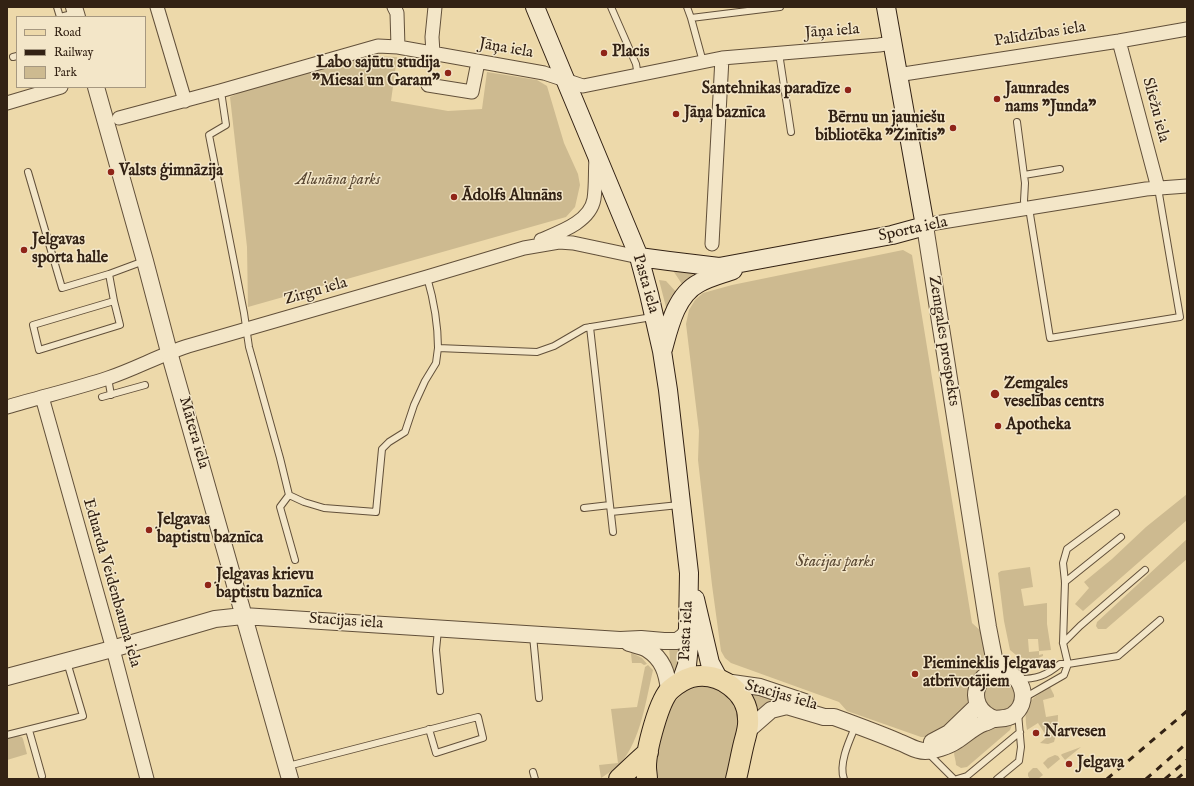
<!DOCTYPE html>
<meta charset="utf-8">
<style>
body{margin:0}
#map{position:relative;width:1194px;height:786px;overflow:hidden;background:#edd9aa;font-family:"IM FELL English",serif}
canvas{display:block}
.frame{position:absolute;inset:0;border:8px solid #332214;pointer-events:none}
.legend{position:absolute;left:16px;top:16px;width:130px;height:72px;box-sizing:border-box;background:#f3e6c8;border:1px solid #a69880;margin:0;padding:5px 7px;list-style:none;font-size:12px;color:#332214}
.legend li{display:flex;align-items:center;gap:8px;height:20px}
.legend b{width:20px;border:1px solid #a69880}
</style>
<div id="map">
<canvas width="1194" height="786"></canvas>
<div class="frame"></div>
<ul class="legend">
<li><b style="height:5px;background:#edd9aa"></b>Road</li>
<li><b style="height:5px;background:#332214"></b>Railway</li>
<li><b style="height:11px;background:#cdba90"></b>Park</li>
</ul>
</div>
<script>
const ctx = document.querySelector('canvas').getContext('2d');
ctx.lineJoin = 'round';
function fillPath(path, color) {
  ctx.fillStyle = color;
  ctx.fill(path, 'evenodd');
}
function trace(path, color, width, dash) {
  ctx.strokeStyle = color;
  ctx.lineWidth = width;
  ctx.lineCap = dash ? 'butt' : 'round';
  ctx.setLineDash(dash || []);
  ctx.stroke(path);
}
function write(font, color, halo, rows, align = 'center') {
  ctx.font = font + ' "IM FELL English",serif';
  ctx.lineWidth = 3;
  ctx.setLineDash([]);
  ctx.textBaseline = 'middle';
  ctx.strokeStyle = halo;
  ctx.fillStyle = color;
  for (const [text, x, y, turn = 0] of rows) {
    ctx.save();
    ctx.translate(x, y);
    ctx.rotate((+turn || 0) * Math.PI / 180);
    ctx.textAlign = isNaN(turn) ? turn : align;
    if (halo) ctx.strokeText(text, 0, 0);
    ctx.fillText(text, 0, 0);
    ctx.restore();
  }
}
fillPath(new Path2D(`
 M375,56L397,57L391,101L448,111L482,109L487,72L537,80L547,86L564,143L578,174L580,185L575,207L566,217L248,307L247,247L230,97C253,86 279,79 303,72C327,66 350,60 375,56Z
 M903,250L912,255L972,623L982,632L987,664C983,668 977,672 973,677C968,686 970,695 967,704C963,714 940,734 930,737C927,737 924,737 921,737L847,711L839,702L731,663L725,658L721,651L712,585L698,460L699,431L686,324L689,310L695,300L703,293L732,285Z
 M672,269L695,272L696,274L684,287Z
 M659,280L666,281L679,295L669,308L666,307Z
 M1187,494V520L1083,611L1075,604L1089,588L1084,582L1112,559L1146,527Z
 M1187,539V559L1106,629H1098L1096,626L1097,622Z
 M1030,567L1033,587L1021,589L1024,606L1047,603V624L1051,650L1039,651L1038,639H1028L1029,652L1039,651V655L1043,654V656C1030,662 1020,659 1010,650L1004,621L998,573L1001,571Z
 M669,646L682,648L676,672L674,673L667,664L670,661Z
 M632,653L642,658L647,664L644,665L641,663H632L631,654Z
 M648,665L653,670C646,700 641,739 621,763C616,769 607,774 601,778L599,765L618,763L611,709L637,707L645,667Z
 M998,677L1013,684L1016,700C1013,703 1011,708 1007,709C990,717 975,697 987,683C990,680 995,679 998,677Z
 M699,686C703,686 708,686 712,687C715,687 718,689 720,691C753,705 734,754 725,779H659L657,775L656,762L667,714L673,703L685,692Z
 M1050,687L1054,695V697L1043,700L1046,717L1058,715C1058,724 1057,733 1054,742L1048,744L1040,743L1047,737L1038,723L1027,730C1023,703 1028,701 1050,687Z
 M749,692L776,700L769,703L758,710L756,709Z
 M1010,722L1012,725L1010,730L967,767L961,768L956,765C956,761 954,756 954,752C957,733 994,727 1010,722Z
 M18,736L22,737L23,739L27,754L7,760V739Z
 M1081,747L1065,760L1061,755L1062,754Z
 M1055,755L1058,756L1060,759L1048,769L1043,763L1048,758Z
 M1033,768H1037L1043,775L1038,779H1030L1028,776V773Z`), '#cdba90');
const service = new Path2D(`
 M57,7L60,17L76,13
 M611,7L636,64L638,76
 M687,7L691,18L703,62
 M691,18L780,7
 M779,53L791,132
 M13,57L17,56
 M220,91L222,98L226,125L209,135L244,313L249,347L280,458L289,495L304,502L324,508L376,512L382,449L389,442L405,432L414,405L425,381L436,363L438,348
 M1017,122L1025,183L1024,201L1025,209
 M28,172L62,288L109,274
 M1024,175L1060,169
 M1029,208L1050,338L1180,317L1158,188
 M427,277C434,301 438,323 438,348L537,352L554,346L585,328L652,317
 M114,301L33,325L39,350L120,325L114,301L109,274L144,261
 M590,327L613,532
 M108,378L111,395
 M102,397L145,385
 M289,495L280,507L295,560
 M584,508L610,505
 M611,512L679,505
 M1065,582L1121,537
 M438,630L436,650L440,691
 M533,636L539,698
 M1063,643L1080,626L1145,570
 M1018,679C1036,679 1046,676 1060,664H1068L1118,656L1160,620
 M1024,698L1064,675L1068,664L1063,643L1065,582L1063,563L1067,549L1116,513
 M29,730L42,776
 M7,735L83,716L67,662
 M927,752L954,779
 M288,766L478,717L483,738L436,753L429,729
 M533,772L535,779
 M844,779C838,764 850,739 856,725
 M957,779L967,776L1020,732
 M997,779L1019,761L1021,747L1018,713`);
const minor = new Path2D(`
 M157,7L185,101
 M394,7L397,13L398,47
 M1119,41L1158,188
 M433,53L432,37L435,7
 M897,75L1119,41L1187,29
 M428,85L472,92L478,62
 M7,103L61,87
 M119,118L220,91L378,46L398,47L544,73L583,86L722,58L879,45L892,43
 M925,226L936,223L1146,189L1187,186
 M541,240C560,232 590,222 594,199C596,186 595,172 596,158
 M712,244L722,58
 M42,397L114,653L147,779
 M7,407C40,397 75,389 108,378C135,369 160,355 188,346L427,277L524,248L559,242L573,243L639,257`);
const tertiary = new Path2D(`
 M74,7L77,17
 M96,87L145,261L169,352L290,779
 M925,226L988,627L994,658L1004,672
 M629,643C635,645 642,646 647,649C663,659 667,673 669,690
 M7,677L112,649L215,619L243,616L620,640L641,639L664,641H677L684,636L688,629
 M725,682L760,687L805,702
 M747,731L771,710L787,706L824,717H834C856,725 878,733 899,742C908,745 915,751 925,751C933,751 949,746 956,741C966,735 973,727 984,723C988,722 992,719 995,719C1002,718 1007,719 1013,715C1029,703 1025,678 1005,672C978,665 961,706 995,719
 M932,742L949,733L978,705`);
const secondary = new Path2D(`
 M535,7L639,257L649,294L662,351L668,390L689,573L688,629L689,645L687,665L681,682
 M639,257L669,261L719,267L892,235L925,226L886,7
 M663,349C669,327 676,295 699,283C709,277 722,274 733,270
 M695,599L710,663L718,678`);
const primary = new Path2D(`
 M619,779L636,763L648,752
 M647,779C647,775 646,771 646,767C646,750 659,699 671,689C677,684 685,679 692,677C719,671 748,692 748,719C749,727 746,735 744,743C741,755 739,767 736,779`);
trace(service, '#62503a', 8);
trace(minor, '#62503a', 15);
trace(tertiary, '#62503a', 18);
trace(secondary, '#332214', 20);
trace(primary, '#332214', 22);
trace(service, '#f3e6c8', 6);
trace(minor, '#f3e6c8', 13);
trace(tertiary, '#f3e6c8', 16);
trace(secondary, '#f3e6c8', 18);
trace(primary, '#edd9aa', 20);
trace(new Path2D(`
 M1107,779L1187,711
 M1146,779L1187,743
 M1165,779L1187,760
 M1177,779L1187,770`), '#332214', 3, [7, 7]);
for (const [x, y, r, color] of [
 [604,53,4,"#8f2418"],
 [448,73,4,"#8f2418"],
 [848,90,4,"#8f2418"],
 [997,99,4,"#8f2418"],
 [676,114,4,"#8f2418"],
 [953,128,4,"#8f2418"],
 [111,172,4,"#8f2418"],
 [454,197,4,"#8f2418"],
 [24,250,4,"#8f2418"],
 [995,394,5,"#8f2418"],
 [998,426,4,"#8f2418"],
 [149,530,4,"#8f2418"],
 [208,585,4,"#8f2418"],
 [915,674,4,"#8f2418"],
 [1036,733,4,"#8f2418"],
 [1069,764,4,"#8f2418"]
]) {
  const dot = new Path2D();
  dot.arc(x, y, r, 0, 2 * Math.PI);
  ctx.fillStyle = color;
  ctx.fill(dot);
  trace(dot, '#f3e6c8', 1.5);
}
write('16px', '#332214', '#f3e6c8', [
 ["Jāņa iela",832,32,-4],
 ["Palīdzības iela",1040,35,-9],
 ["Jāņa iela",506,49,10],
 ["Sliežu iela",1155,110,75],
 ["Sporta iela",913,230,-12],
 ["Pasta iela",645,284,74],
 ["Zirgu iela",316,292,-16],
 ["Zemgales prospekts",943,341,81],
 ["Mātera iela",193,433,74],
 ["Eduarda Veidenbauma iela",111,583,74],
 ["Stacijas iela",346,622,4],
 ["Pasta iela",687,631,-87],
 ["Stacijas iela",781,696,16]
]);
write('bold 16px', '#332214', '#f3e6c8', [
 ["Placis",612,53],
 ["Labo sajūtu studija",440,64,"right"],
 ["\"Miesai un Garam\"",440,82,"right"],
 ["Santehnikas paradīze",840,90,"right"],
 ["Jaunrades",1005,90],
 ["nams \"Junda\"",1005,108],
 ["Jāņa baznīca",684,114],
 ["Bērnu un jauniešu",945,119,"right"],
 ["bibliotēka \"Zinītis\"",945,137,"right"],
 ["Valsts ģimnāzija",119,172],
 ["Ādolfs Alunāns",462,197],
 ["Jelgavas",32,241],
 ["sporta halle",32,259],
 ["Zemgales",1004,385],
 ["veselības centrs",1004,403],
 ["Apotheka",1006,426],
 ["Jelgavas",157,521],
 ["baptistu baznīca",157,539],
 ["Jelgavas krievu",216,576],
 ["baptistu baznīca",216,594],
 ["Piemineklis Jelgavas",923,665],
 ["atbrīvotājiem",923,683],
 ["Narvesen",1044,733],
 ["Jelgava",1077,764]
], 'left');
write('italic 16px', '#5a4833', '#f3e6c8', [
 ["Alunāna parks",338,181],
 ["Stacijas parks",835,563]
]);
</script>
